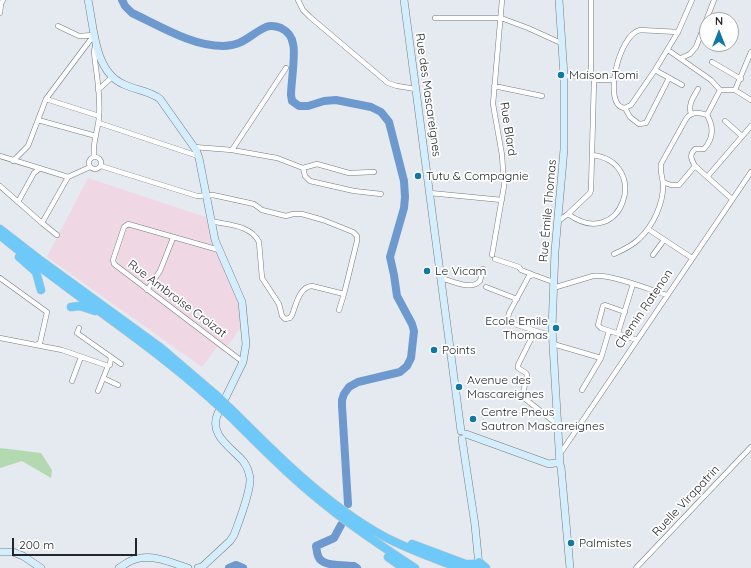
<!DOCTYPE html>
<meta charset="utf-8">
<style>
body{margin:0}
#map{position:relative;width:751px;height:568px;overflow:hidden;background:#e4eaf0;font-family:Quicksand,sans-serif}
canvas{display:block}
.north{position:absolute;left:699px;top:12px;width:40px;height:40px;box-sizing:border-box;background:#fff;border:1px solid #a7a8a9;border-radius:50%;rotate:0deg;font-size:11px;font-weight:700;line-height:16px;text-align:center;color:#242629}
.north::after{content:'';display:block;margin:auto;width:14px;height:18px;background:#1178a3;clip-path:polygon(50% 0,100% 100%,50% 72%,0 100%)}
.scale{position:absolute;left:12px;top:538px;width:125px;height:18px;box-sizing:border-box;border:2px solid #242629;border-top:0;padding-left:5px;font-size:12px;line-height:14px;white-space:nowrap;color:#242629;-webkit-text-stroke:3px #fff;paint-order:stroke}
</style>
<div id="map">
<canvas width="751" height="568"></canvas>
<div class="north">N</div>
<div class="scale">200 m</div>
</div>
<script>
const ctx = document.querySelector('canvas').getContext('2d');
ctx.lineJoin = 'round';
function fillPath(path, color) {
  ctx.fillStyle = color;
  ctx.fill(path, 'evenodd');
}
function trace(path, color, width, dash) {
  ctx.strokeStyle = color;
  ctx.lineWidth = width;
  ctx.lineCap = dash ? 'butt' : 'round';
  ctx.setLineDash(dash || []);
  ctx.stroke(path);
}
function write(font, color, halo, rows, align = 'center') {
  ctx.font = font + ' Quicksand,sans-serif';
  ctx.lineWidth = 3.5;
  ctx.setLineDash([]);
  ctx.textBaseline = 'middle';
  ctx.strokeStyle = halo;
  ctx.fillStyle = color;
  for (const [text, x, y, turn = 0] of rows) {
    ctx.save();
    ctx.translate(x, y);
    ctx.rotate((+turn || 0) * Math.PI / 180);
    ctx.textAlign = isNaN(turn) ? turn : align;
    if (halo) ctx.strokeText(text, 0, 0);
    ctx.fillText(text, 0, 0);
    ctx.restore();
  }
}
fillPath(new Path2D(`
 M88,178L206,217L212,240L238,300L241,327L223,352L217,347L202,367L47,257Z`), '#efd8e3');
fillPath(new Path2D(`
 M0,448L41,453L52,470L51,478L22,461L0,468Z`), '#b2d9b0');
trace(new Path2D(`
 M122,0L125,6L132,13C160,26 192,46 223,46C243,46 249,35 266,27C271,25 276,26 281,28C287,31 292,36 293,44C296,52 291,84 291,95L292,101L299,106H308L324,101L336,100L371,107L381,112L389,122L404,181L405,197L404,208L390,257L394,275L397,296L412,324L414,331L411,358L407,366L400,372L358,382L349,387L344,394L342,400V406L348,504
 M341,525L334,538L316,546C317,551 317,558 322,561C328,566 346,565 354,566L357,568
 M229,568L236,565L243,568`), '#6e99ce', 8);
const street = new Path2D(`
 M298,0L303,10L310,17L388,83L397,86L416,89
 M0,13L1,4L3,0
 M435,18H501L528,28L561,43
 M58,26L79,36L94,35
 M678,32L640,30C618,35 602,107 625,108L631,105L655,70L678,32L692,0
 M668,50L711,80L720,90H735L751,100
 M681,58L690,54L696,47L714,0
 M712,62L741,79
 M655,70L682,85
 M564,76L591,77L594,80H614
 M591,77V0
 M494,86L542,96
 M98,90L112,77
 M735,90L751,52
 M46,99L99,116
 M625,108L630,117L639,124L646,123L669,78
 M691,114C688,104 693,98 698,89
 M38,120L96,136
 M725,121L742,136
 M99,123L198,156
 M194,147L232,150L277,158L303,168L317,164L349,173L374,172
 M232,150L286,68
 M0,156L68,177L90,167
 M89 163a6 6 0 1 1 12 0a6 6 0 1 1-12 0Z
 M94,157C92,143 98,131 99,117C101,95 96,73 94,52L95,46
 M13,161L28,146L46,99L94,35
 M101,166L197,196L213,195L254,204L262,210L286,216L293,214H302L323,220L353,232L357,236V241L344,294L339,310
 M695,166L732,199
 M303,168L305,176L310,181L354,191L381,194
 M708,176L751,126
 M663,182L671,185H679L695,166C691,159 689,155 695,149H704C714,138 714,127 707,115L720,90
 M0,186L42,223L57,235
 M430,193L502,200
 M18,202L34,173L39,169
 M568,214C622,253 652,162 592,155
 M211,221C228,225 251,225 259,242L262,278L279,304L282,316L285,319L290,318L292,315C296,305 299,287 312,286L344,294
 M557,222L568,214L590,193L591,190L594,80
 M42,223L68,177
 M648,229L692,258
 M219,250L128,224L124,227L113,260L114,264L243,362
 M614,254C623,250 632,246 639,239C653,226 664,203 663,183C662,176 660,171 661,164L686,119C691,111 699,112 707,115
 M492,255L504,186L502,155L493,104L502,0
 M653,255L664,240
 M495,259L519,267L521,270L534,275
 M0,278L47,312L40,343L36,345L0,338
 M441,278C452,281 471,291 480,281L483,269
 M486,287L517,299
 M553,288L593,276C611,274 648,289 667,295
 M147,290L160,271L173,238
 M625,312L605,305L603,306L598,325L601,328L637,340
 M535,331L518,365V368L526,373L527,375L523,393L524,398L557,424
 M618,333L633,284
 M552,336L511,323L508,318L509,313L529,276L534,275L553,282
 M553,344L601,358
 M36,345L62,350L108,366L110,365L111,357L77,333L79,328
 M111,357L121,364
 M103,378L118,385
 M72,381L81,357
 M582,390L601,358L609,331
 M98,391L108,366
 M559,454L562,451L751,172
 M636,568L751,447`);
const secondary = new Path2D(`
 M88,0C94,27 94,71 123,84C135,90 150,91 160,99L196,150L199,158L215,240L242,302L246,344L243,362L218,413C208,435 231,447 243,461C247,466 249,472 250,478C251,492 239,521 234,535L230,541L202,567L198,568
 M404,0L461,431
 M559,0L564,76V149L555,251L552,328L560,465
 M466,434L549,464L555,463
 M462,439L475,525L479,566
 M561,467L570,568
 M0,552H13L23,556L41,568
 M119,568C124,565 130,560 136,559C153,554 172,563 188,568`);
const highway = new Path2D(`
 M0,229L40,260L161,348L216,395
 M1,236C69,293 146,340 212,400
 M19,257L36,272L41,290
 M71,307L80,306L95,311
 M236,414C281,459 327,505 383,536C407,549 434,558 459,568
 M232,418C260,446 287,474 317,498C348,524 381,546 415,568
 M412,544L476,568
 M388,557L403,568
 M469,564H476L479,562L486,568`);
trace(street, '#757b81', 5.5);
trace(secondary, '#757b81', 8);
trace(highway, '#c6c7c7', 9);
trace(street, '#fff', 4.5);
trace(secondary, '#d4eefd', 7);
trace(highway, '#6ec8f8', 8);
const highwayBridge = new Path2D(`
 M216,395L236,414
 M212,400L232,418`);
trace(highwayBridge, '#c6c7c7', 9, []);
trace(highwayBridge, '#6ec8f8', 8);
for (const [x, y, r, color] of [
 [561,75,4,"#1178a3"],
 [418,176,4,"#1178a3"],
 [427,271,4,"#1178a3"],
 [556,328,4,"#1178a3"],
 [434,350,4,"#1178a3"],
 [459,387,4,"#1178a3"],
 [473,419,4,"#1178a3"],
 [571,543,4,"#1178a3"]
]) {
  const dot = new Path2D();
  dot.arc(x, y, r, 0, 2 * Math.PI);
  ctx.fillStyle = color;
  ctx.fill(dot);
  trace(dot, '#fff', 1.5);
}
write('12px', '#242629', '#fff', [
 ["Maison Tomi",569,75],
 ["Tutu & Compagnie",426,176],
 ["Le Vicam",435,271],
 ["Ecole Emile",548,321,"right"],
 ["Thomas",548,335,"right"],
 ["Points",442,350],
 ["Avenue des",467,380],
 ["Mascareignes",467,394],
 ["Centre Pneus",481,412],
 ["Sautron Mascareignes",481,426],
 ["Palmistes",579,543]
], 'left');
write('12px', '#242629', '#fff', [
 ["Rue des Mascareignes",428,95,82],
 ["Rue Blard",508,129,81],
 ["Rue Émile Thomas",548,211,-85],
 ["Rue Ambroise Croizat",177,299,37],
 ["Chemin Ratenon",644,309,-56],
 ["Ruelle Virapatrin",686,501,-47]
]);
</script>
